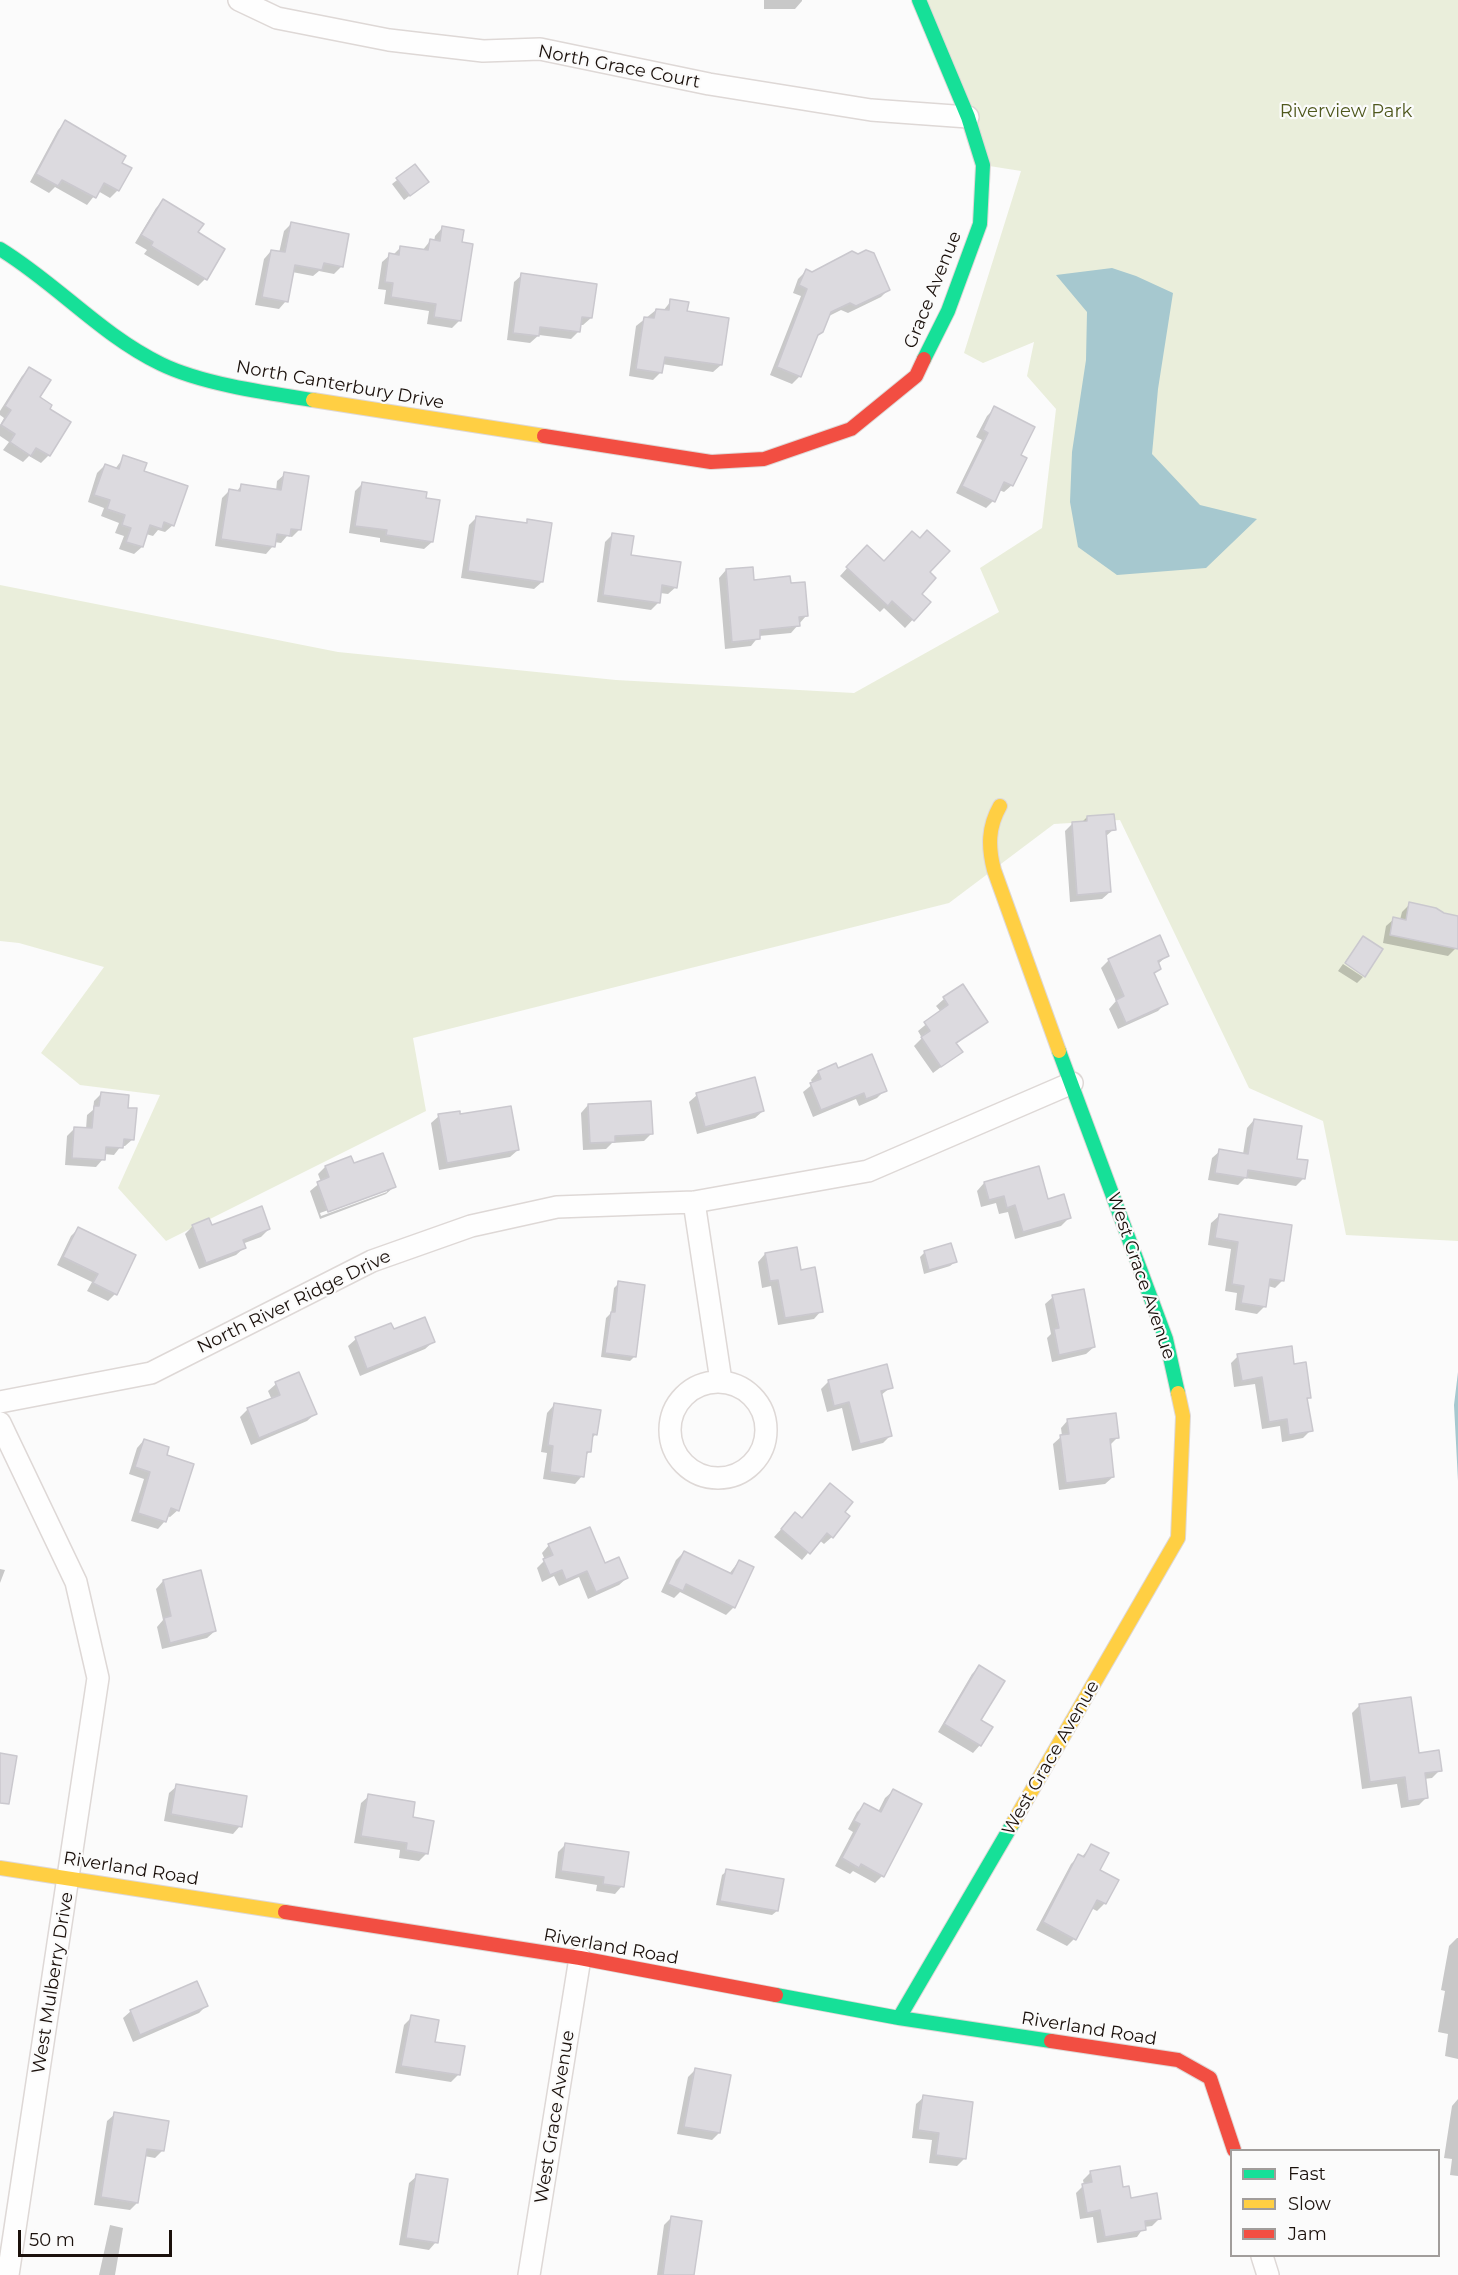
<!DOCTYPE html>
<style>
body{margin:0}
#map{position:relative;width:1458px;height:2275px;overflow:hidden;background:#fbfbfb;font-family:Montserrat,sans-serif}
canvas{display:block}
.legend{position:absolute;left:1230px;top:2149px;width:210px;height:108px;box-sizing:border-box;background:#fbfbfb;border:2px solid #a19d9b;margin:0;padding:8px 10px;list-style:none;font-size:18px;color:#1b110c}
.legend li{display:flex;align-items:center;gap:12px;height:30px}
.legend b{width:30px;border:2px solid #a19d9b}
.scale{position:absolute;left:18px;top:2230px;width:154px;height:27px;box-sizing:border-box;border:3px solid #1b110c;border-top:0;padding-left:8px;font-size:18px;line-height:21px;white-space:nowrap;color:#1b110c;-webkit-text-stroke:4px #fbfbfb;paint-order:stroke}
</style>
<div id="map">
<canvas width="1458" height="2275"></canvas>
<ul class="legend">
<li><b style="height:8px;background:#16e098"></b>Fast</li>
<li><b style="height:8px;background:#ffcf43"></b>Slow</li>
<li><b style="height:8px;background:#f24e42"></b>Jam</li>
</ul>
<div class="scale">50 m</div>
</div>
<script>
const ctx = document.querySelector('canvas').getContext('2d');
ctx.lineJoin = 'round';
function fillPath(path, color) {
  ctx.fillStyle = color;
  ctx.fill(path, 'evenodd');
}
function trace(path, color, width, dash) {
  ctx.strokeStyle = color;
  ctx.lineWidth = width;
  ctx.lineCap = dash ? 'butt' : 'round';
  ctx.setLineDash(dash || []);
  ctx.stroke(path);
}
function write(font, color, halo, rows, align = 'center') {
  ctx.font = font + ' Montserrat,sans-serif';
  ctx.lineWidth = 4.5;
  ctx.setLineDash([]);
  ctx.textBaseline = 'middle';
  ctx.strokeStyle = halo;
  ctx.fillStyle = color;
  for (const [text, x, y, turn = 0] of rows) {
    ctx.save();
    ctx.translate(x, y);
    ctx.rotate((+turn || 0) * Math.PI / 180);
    ctx.textAlign = isNaN(turn) ? turn : align;
    if (halo) ctx.strokeText(text, 0, 0);
    ctx.fillText(text, 0, 0);
    ctx.restore();
  }
}
fillPath(new Path2D(`
 M919,0H1458V1241L1346,1235L1323,1121L1249,1088L1120,820L1054,824L949,903L413,1038L426,1111L166,1241L118,1188L160,1095L80,1085L41,1053L104,967L19,943L0,941V585L338,652L616,680L854,693L999,612L980,568L1042,528L1056,409L1027,376L1034,342L983,363L964,353L1021,171L983,165Z`), '#eaeedb');
fillPath(new Path2D(`
 M1112,268L1136,276L1173,293L1158,389L1152,454L1200,505L1257,519L1206,568L1117,575L1078,547L1070,502L1072,452L1086,360L1087,312L1056,275Z
 M1458,1372V1481L1454,1405Z`), '#a6c8cf');
fillPath(new Path2D(`
 M764,0H802V1L795,9H764Z
 M65,122L120,163L118,190L110,198L98,191L87,205L55,187L49,193L30,182L58,130Z
 M415,166L422,186L404,200L392,184Z
 M163,201L196,233L205,279L198,286L144,254L147,250L135,243L156,208Z
 M291,224L342,266L334,274L319,271L313,276L292,272L286,301L279,309L255,305L264,259L271,251L279,253L284,231Z
 M442,228L460,244V320L452,328L427,324L429,311L384,304L386,290L378,289L382,262L390,255H393L401,247L422,251L430,241L434,242L435,236Z
 M806,271L889,289L881,297L848,313L841,310L827,317L822,332L814,339L800,376L792,384L770,375L801,296L793,293L798,279Z
 M522,275L591,318L583,325H579L578,332L571,339L539,335L530,343L507,340L514,282Z
 M671,301L686,313L721,365L713,372L662,364L661,372L653,380L629,376L636,326L656,310L663,311Z
 M29,369L38,398L48,409L69,423L49,455L41,463L29,456L23,462L3,450L9,442L0,436V425L4,418L0,415V411L22,376Z
 M995,408L1019,456L1012,485L1004,492L999,490L993,501L986,508L956,493L982,440L976,437L987,416Z
 M124,457L142,472L173,525L165,532L158,530L153,536L146,534L142,547L134,554L119,549L124,536L115,533L119,523L101,516L104,508L88,502L97,473L105,465L115,469Z
 M285,474L300,529L292,537L287,536L281,543L274,542L273,546L266,554L215,546L222,498L229,491L236,492L241,486L276,491L277,481Z
 M362,484L425,499L432,542L424,549L380,542V538L349,533L355,491Z
 M477,517L524,524L528,521L542,582L534,589L461,578L469,525Z
 M613,534L629,556L676,587L668,594L660,593L659,602L651,610L597,602L605,542Z
 M859,555L884,563L928,572L920,594L929,602L905,628L884,608L880,612L840,576Z
 M726,570L753,581L790,585L806,616L791,633L759,636L751,646L725,649L719,578Z
 M1087,817L1114,829L1105,837L1110,892L1102,899L1070,902L1065,831L1072,824L1081,823Z
 M1410,904L1458,917L1456,948L1448,956L1383,943L1386,926L1394,919L1400,920L1402,912Z
 M1363,938L1365,974L1345,962Z
 M1168,955L1158,964L1160,969L1153,975L1166,1003L1158,1011L1118,1029L1109,1009L1116,1001L1101,968L1109,960Z
 M1343,964L1363,977L1357,983L1338,971Z
 M962,986L986,1021L956,1044L961,1052L933,1073L914,1046L922,1038L918,1031L941,1012L936,1006L944,999Z
 M835,1065L837,1070L885,1090L877,1098L859,1106L856,1099L813,1117L803,1092L813,1084L811,1080L818,1072Z
 M101,1094L126,1109L133,1139L125,1146H121L114,1155L104,1154L103,1159L96,1167L65,1165L67,1136L75,1128L86,1129L87,1115L93,1110L94,1101Z
 M697,1095L763,1111L755,1118L697,1134L689,1102Z
 M588,1105L651,1134L644,1141L612,1143L606,1149L583,1150L581,1113Z
 M439,1116H459L518,1150L510,1157L439,1170L431,1123Z
 M1254,1120L1295,1160L1304,1178L1296,1186L1245,1178L1238,1185L1208,1180L1212,1158L1220,1151L1243,1154L1247,1128Z
 M353,1165L394,1187L386,1194L320,1219L310,1191L321,1182L318,1174L325,1167ZM387,1189V1192L321,1216L320,1213Z
 M984,1183L1047,1201L1069,1218L1061,1226L1015,1239L1008,1212L999,1214L996,1203L981,1207L977,1191Z
 M1219,1216L1283,1280L1275,1288L1268,1286L1265,1306L1257,1314L1235,1310L1237,1293L1225,1291L1231,1249L1208,1245L1211,1223Z
 M193,1226L211,1227L269,1229L261,1237L242,1244L244,1248L236,1255L199,1269L185,1234Z
 M79,1228L115,1294L108,1301L87,1291L92,1282L57,1265L71,1236Z
 M924,1253L955,1262L950,1266L924,1274L920,1257Z
 M765,1254L821,1311L814,1319L778,1325L771,1286L762,1288L758,1262Z
 M619,1283L635,1356L630,1361L601,1357L606,1318L611,1313L614,1288Z
 M1053,1297L1094,1347L1086,1354L1052,1362L1047,1338L1051,1334L1045,1304Z
 M393,1331L433,1342L425,1349L360,1376L348,1346L356,1339Z
 M1238,1356L1310,1397L1306,1401L1311,1430L1303,1438L1282,1442L1280,1426L1262,1429L1255,1384L1234,1387L1231,1363Z
 M829,1381L891,1387L880,1396L890,1436L883,1443L852,1451L842,1408L827,1412L821,1389Z
 M276,1384L315,1414L307,1421L251,1445L240,1417L247,1410L272,1400L268,1391Z
 M554,1405L596,1434L591,1439L589,1452L585,1456L582,1476L575,1484L543,1479L547,1453L541,1452L547,1413Z
 M1068,1420L1118,1437L1110,1445L1113,1477L1105,1484L1059,1490L1053,1444L1062,1436L1061,1428Z
 M144,1440L165,1456L178,1510L170,1517L167,1516L165,1521L158,1529L131,1521L144,1479L129,1474L137,1448Z
 M843,1512L832,1537L824,1544L819,1540L802,1560L774,1537L795,1514L802,1519Z
 M549,1545L604,1565L627,1578L619,1585L588,1599L579,1577L559,1586L554,1576L542,1582L537,1568L545,1560L542,1553Z
 M684,1552L729,1574L739,1561L734,1607L726,1615L680,1592L674,1598L661,1592L676,1560Z
 M0,1569L5,1570L0,1583Z
 M163,1581L215,1631L207,1638L162,1649L157,1627L163,1620L156,1589Z
 M979,1667L980,1745L973,1753L938,1732L972,1674Z
 M1360,1705L1440,1770L1432,1778L1424,1779L1427,1797L1419,1805L1401,1808L1397,1784L1362,1789L1352,1713Z
 M177,1786L240,1826L233,1834L164,1821L169,1793Z
 M893,1791L882,1876L875,1883L853,1871L850,1874L835,1866L853,1832L848,1829L857,1812L864,1805L878,1812L885,1798Z
 M369,1796L411,1819L427,1853L419,1861L399,1858L400,1850L354,1843L361,1803Z
 M566,1844L622,1886L615,1894L596,1891L597,1885L555,1878L558,1852Z
 M1091,1846L1098,1871L1117,1880L1104,1904L1097,1911L1091,1908L1074,1939L1067,1946L1036,1930L1071,1864L1079,1856L1081,1858Z
 M727,1871L777,1911L772,1915L716,1905L722,1875Z
 M1457,1938H1458V2059L1445,2056L1448,2034L1438,2032L1445,1991L1441,1990L1449,1946Z
 M206,2006L199,2013L133,2042L123,2018L131,2011Z
 M412,2017L459,2074L451,2082L395,2073L404,2025Z
 M695,2070L719,2133L712,2140L677,2134L688,2077Z
 M924,2097L964,2159L957,2166L929,2163L932,2140L912,2138L916,2104Z
 M1458,2099V2176L1450,2175L1452,2159L1444,2158L1452,2106Z
 M115,2114L162,2151L155,2158L144,2156L137,2203L130,2210L94,2205L107,2121Z
 M1091,2172L1122,2188L1130,2199L1160,2218L1152,2226L1144,2227L1137,2237L1097,2243L1093,2217L1080,2219L1076,2193L1084,2185L1083,2180Z
 M417,2176L436,2242L429,2250L399,2245L409,2183Z
 M672,2217L693,2275H657L664,2225Z
 M110,2225L123,2228L115,2275H99Z`), '#0003');
const building = new Path2D(`
 M65,120L126,156L122,163L132,168L119,191L104,183L96,198L62,180L58,186L36,174Z
 M415,164L429,182L410,196L396,178Z
 M163,199L204,224L198,232L225,249L207,280L151,246L153,242L141,235Z
 M291,222L349,234L343,267L324,263L322,270L295,265L288,302L262,297L271,250L285,252Z
 M442,226L464,230L462,242L473,244L461,321L434,317L436,304L391,297L393,283L385,282L389,253L399,255L400,246L428,250L430,239L440,241Z
 M866,250L874,253L890,290L856,306L850,303L831,312L823,332L818,335L801,377L777,367L807,289L799,285L806,269L812,272L852,251L858,254Z
 M521,273L597,284L592,318L582,317L580,332L540,327L539,336L513,333Z
 M670,299L689,302L687,311L729,318L722,365L665,357L662,373L636,369L644,317L654,318L656,309L669,310Z
 M29,367L51,380L40,397L52,405L50,409L71,422L50,456L36,448L31,456L10,442L15,434L1,425L11,410L5,406Z
 M994,406L1035,427L1021,455L1027,458L1013,486L1004,482L995,502L962,486L988,433L983,430Z
 M123,455L147,463L144,471L188,486L174,526L164,522L162,529L150,525L143,547L126,542L131,528L122,525L125,515L107,509L110,500L94,495L105,464L119,469Z
 M284,472L309,476L301,530L291,529L290,536L277,534L275,547L221,539L229,489L240,491L241,484L281,490Z
 M362,482L427,492L426,498L440,500L433,542L386,535L387,530L355,526Z
 M476,516L527,523V519L552,523L543,582L468,571Z
 M927,530L950,551L930,572L936,578L922,594L931,602L914,621L892,601L888,606L846,567L867,545L884,561L912,531L920,538Z
 M612,533L634,536L631,555L681,562L677,588L662,585L660,603L603,595Z
 M753,567L754,580L790,576L791,583L805,582L808,616L799,617L800,626L760,630V639L732,642L726,569Z
 M1114,814L1116,830L1106,831L1111,892L1077,895L1072,822L1087,821V816Z
 M1409,902L1436,908L1444,913L1458,916V949L1390,935L1393,917L1406,920Z
 M1160,935L1169,956L1158,961L1161,969L1154,973L1168,1004L1126,1023L1116,1000L1124,996L1108,959Z
 M1363,936L1383,949L1365,977L1345,963Z
 M963,984L988,1022L956,1043L963,1052L941,1067L921,1037L930,1031L924,1022L948,1005L943,997Z
 M872,1054L887,1091L866,1099L864,1093L821,1110L810,1083L821,1079L818,1071L836,1063L838,1068Z
 M755,1077L764,1111L705,1127L696,1093Z
 M101,1092L129,1095L128,1108H137L134,1140L124,1139L123,1148L106,1147L105,1160L72,1158L74,1127L92,1128L94,1106H99Z
 M651,1101L653,1134L615,1136V1142L590,1143L588,1104Z
 M511,1106L519,1150L447,1163L438,1114L460,1111V1114Z
 M1254,1119L1302,1126L1297,1159L1308,1160L1305,1179L1248,1170L1247,1178L1215,1173L1219,1149L1248,1154Z
 M383,1153L396,1187L328,1212L317,1182L329,1177L325,1166L351,1156L354,1163Z
 M1039,1166L1048,1199L1064,1194L1071,1218L1023,1232L1015,1205L1007,1208L1004,1196L989,1200L984,1182Z
 M262,1206L270,1229L243,1240L246,1248L206,1263L192,1225L209,1218L212,1225Z
 M1219,1214L1292,1225L1284,1281L1270,1279L1266,1307L1241,1303L1244,1286L1232,1284L1238,1242L1215,1238Z
 M78,1227L136,1255L117,1295L93,1283L98,1274L63,1257Z
 M951,1243L957,1262L929,1270L924,1251Z
 M797,1247L801,1270L815,1267L823,1312L785,1318L778,1280L770,1281L765,1253Z
 M618,1281L645,1285L636,1357L605,1353L611,1312H615Z
 M1084,1289L1095,1347L1059,1355L1054,1329L1059,1328L1052,1295Z
 M425,1317L435,1342L367,1369L355,1337L391,1323L394,1329Z
 M1292,1346L1294,1364L1306,1362L1311,1398H1307L1313,1431L1289,1435L1287,1419L1269,1422L1262,1377L1242,1381L1237,1354Z
 M887,1364L893,1388L881,1391L892,1436L860,1444L849,1402L834,1406L828,1380Z
 M299,1372L317,1414L259,1438L247,1408L280,1395L275,1382Z
 M554,1403L601,1410L597,1435L593,1434L591,1452H587L584,1477L550,1472L553,1446L548,1445Z
 M1116,1413L1119,1438L1110,1439L1114,1477L1066,1483L1060,1435L1069,1434L1067,1419Z
 M144,1439L169,1447L167,1455L194,1464L179,1511L171,1508L166,1522L138,1513L150,1472L135,1467Z
 M830,1483L853,1502L845,1512L850,1516L833,1538L827,1533L810,1554L781,1529L795,1512L802,1518Z
 M590,1527L605,1563L619,1557L628,1578L596,1592L587,1571L566,1580L562,1570L550,1575L543,1559L553,1555L548,1544Z
 M684,1551L732,1574L739,1560L754,1567L735,1608L686,1584L683,1591L668,1584Z
 M201,1570L216,1631L170,1643L164,1618L171,1616L163,1580Z
 M979,1665L1005,1681L981,1720L993,1727L981,1746L944,1724Z
 M1411,1697L1419,1753L1439,1750L1442,1771L1425,1773L1428,1798L1408,1801L1405,1777L1370,1782L1359,1704Z
 M0,1753L17,1756L9,1804L0,1803Z
 M176,1784L247,1796L242,1827L171,1814Z
 M893,1789L922,1804L884,1877L861,1864L859,1868L842,1858L860,1824L854,1821L864,1803L881,1812Z
 M368,1794L415,1802L413,1817L434,1821L428,1854L406,1850L407,1843L361,1836Z
 M565,1843L629,1852L624,1887L603,1884L604,1877L561,1871Z
 M1091,1844L1109,1853L1100,1870L1119,1880L1106,1904L1097,1900L1076,1940L1043,1922L1078,1854L1084,1857Z
 M726,1869L784,1879L778,1911L720,1901Z
 M197,1981L208,2006L140,2035L130,2010Z
 M411,2015L439,2020L435,2042L465,2046L460,2075L401,2066Z
 M695,2068L731,2075L720,2133L684,2127Z
 M923,2095L973,2102L966,2159L936,2155L939,2133L918,2130Z
 M114,2112L169,2121L164,2151L147,2149L138,2203L101,2197Z
 M1120,2166L1123,2187L1129,2186L1131,2198L1157,2193L1161,2219L1145,2221L1146,2230L1105,2237L1100,2210L1087,2213L1082,2184L1092,2182L1090,2171Z
 M416,2174L448,2179L438,2243L406,2238Z
 M671,2216L702,2221L694,2275H663Z`);
fillPath(building, '#dcdadf');
trace(building, '#cac8ce', 1.5);
const street = new Path2D(`
 M239,0L277,18L389,40L483,51L540,49L709,84L871,110L968,117
 M694,1202L721,1381
 M670 1430a48 48 0 1 1 96 0a48 48 0 1 1-96 0Z
 M0,1402L151,1373L372,1261L471,1226L557,1207L694,1202L868,1171L1072,1083
 M0,1423L76,1582L98,1678L8,2275
 M1262,2256L1268,2275
 M529,2275L580,1958`);
const fast = new Path2D(`
 M919,0L968,117L983,165L980,224L948,311L924,359
 M0,249C56,283 101,335 161,364C202,384 267,393 313,400
 M1059,1051L1166,1339L1178,1393
 M776,1995L899,2018L1051,2041
 M899,2018L1013,1823`);
const slow = new Path2D(`
 M313,400L544,436
 M1000,806C988,827 988,847 994,870L1059,1051
 M1013,1823L1178,1538L1183,1416L1178,1393
 M0,1868L285,1912`);
const jam = new Path2D(`
 M544,436L711,462L764,459L851,429L916,376L924,359
 M285,1912L580,1958L776,1995
 M1051,2041L1178,2060L1210,2078L1234,2150`);
trace(street, '#ded8d6', 24);
trace(fast, '#ded8d6', 16);
trace(slow, '#ded8d6', 16);
trace(jam, '#ded8d6', 16);
trace(street, '#fefefe', 21);
trace(fast, '#16e098', 14);
trace(slow, '#ffcf43', 14);
trace(jam, '#f24e42', 14);
write('18px', '#1b110c', '#fbfbfb', [
 ["North Grace Court",619,67,11],
 ["Grace Avenue",933,290,-68],
 ["North Canterbury Drive",340,385,10],
 ["West Grace Avenue",1141,1276,71],
 ["North River Ridge Drive",294,1302,-26],
 ["West Grace Avenue",1051,1758,-60],
 ["Riverland Road",131,1869,9],
 ["Riverland Road",611,1947,10],
 ["West Mulberry Drive",53,1983,-81],
 ["Riverland Road",1089,2029,9],
 ["West Grace Avenue",555,2117,-81]
]);
write('18px', '#4f581d', '#fbfbfb', [
 ["Riverview Park",1346,112]
]);
</script>
